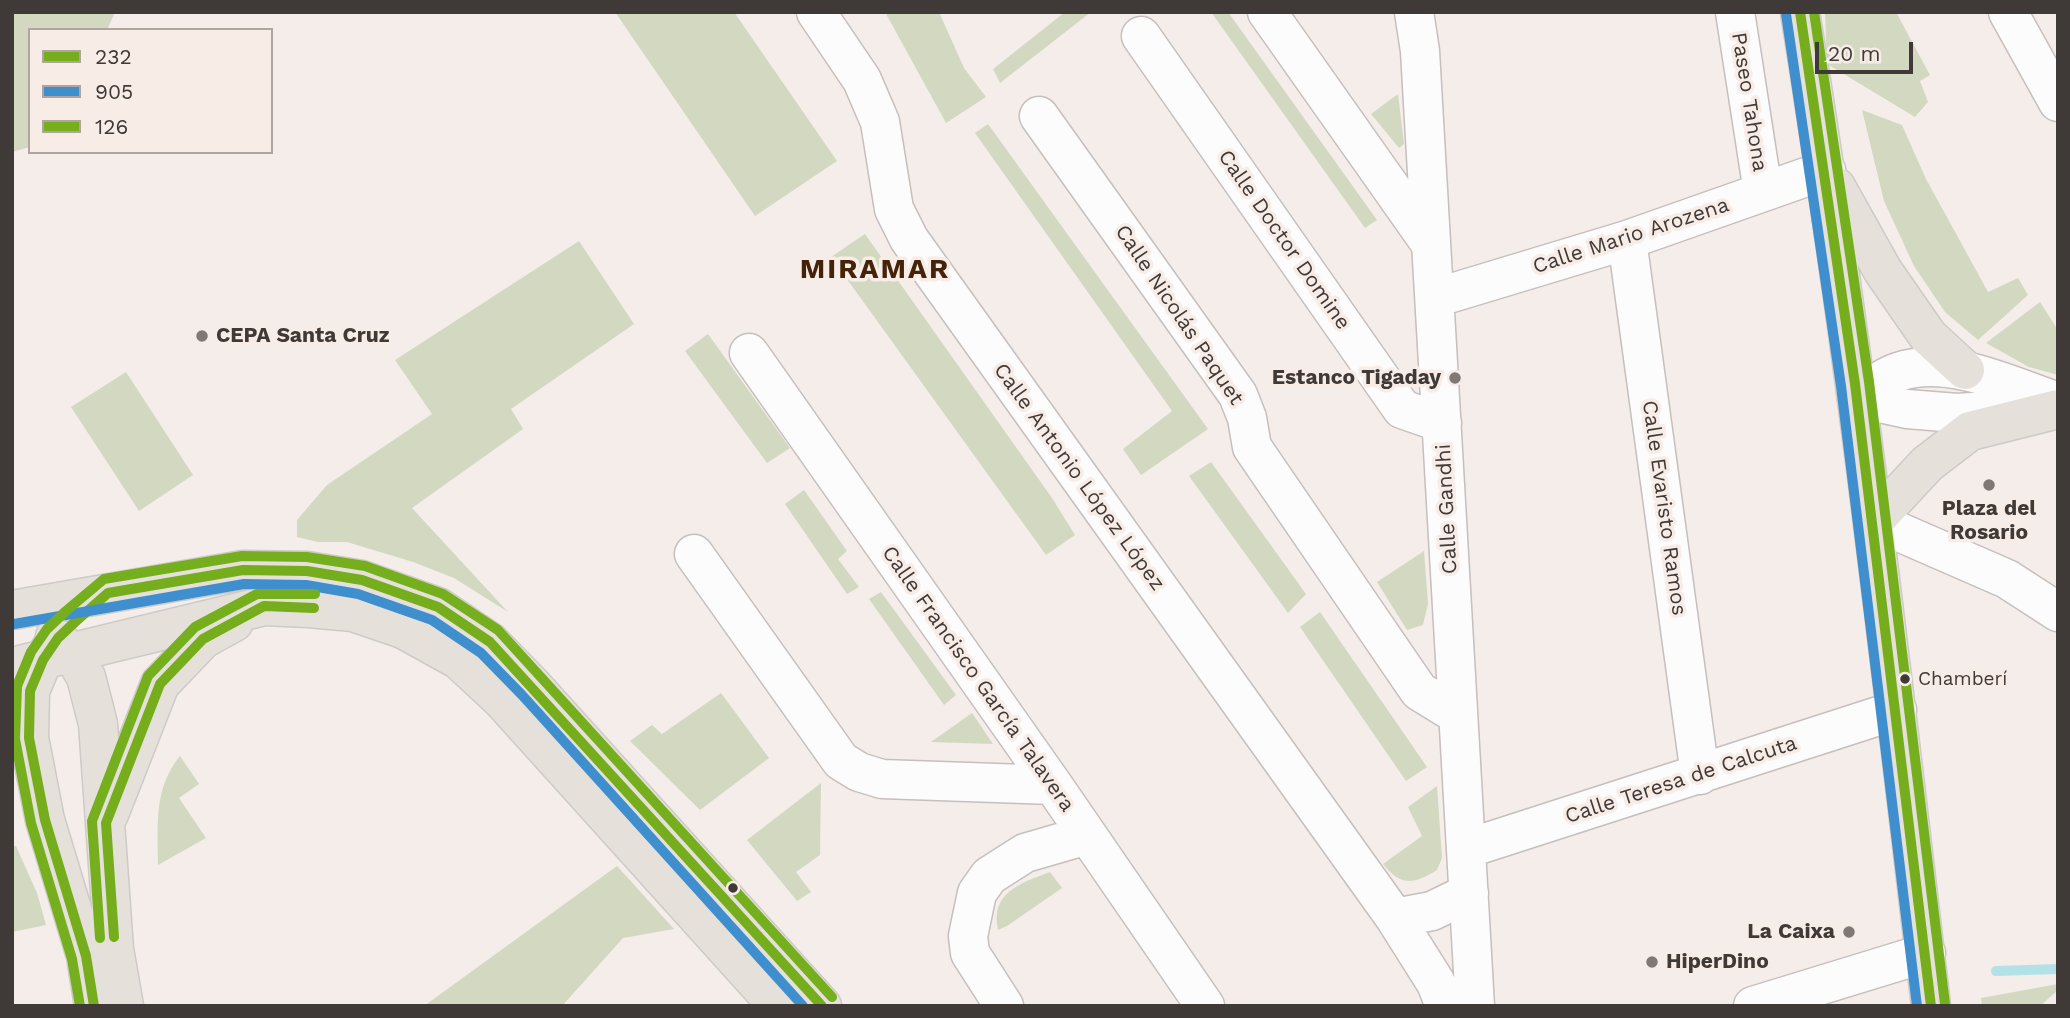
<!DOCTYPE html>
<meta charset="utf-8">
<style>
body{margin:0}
#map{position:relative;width:2070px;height:1018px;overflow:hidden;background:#f4edea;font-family:"Work Sans",sans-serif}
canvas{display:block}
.frame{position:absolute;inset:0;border:14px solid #3f3a38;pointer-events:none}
.legend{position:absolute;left:28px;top:28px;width:245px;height:126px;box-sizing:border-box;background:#f8ece6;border:2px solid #aea5a0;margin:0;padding:9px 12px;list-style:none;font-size:21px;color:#3f3a38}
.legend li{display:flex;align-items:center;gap:14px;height:35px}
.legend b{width:35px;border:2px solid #aea5a0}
.scale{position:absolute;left:1815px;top:42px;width:98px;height:32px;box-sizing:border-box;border:4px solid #3f3a38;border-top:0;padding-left:9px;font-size:21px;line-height:24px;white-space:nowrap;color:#3f3a38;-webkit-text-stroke:5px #f8ece6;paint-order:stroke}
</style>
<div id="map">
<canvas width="2070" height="1018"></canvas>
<div class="frame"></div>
<ul class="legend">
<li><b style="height:9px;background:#75ad1c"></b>232</li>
<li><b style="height:9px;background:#3f8fcf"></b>905</li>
<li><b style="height:9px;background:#76af1e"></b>126</li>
</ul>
<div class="scale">20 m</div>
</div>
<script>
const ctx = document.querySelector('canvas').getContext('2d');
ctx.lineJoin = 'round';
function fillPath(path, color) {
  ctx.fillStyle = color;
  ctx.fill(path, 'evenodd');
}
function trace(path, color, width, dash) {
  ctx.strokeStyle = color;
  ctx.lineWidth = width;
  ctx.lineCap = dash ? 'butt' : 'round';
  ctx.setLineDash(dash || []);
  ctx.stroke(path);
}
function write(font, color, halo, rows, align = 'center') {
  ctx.font = font + ' "Work Sans",sans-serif';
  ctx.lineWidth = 7;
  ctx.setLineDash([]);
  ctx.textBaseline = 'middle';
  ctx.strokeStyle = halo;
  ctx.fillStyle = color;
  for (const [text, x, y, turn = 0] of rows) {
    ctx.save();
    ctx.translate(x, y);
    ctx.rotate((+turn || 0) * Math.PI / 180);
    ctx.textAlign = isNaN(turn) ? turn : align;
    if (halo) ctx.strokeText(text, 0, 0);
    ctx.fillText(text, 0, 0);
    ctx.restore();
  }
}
fillPath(new Path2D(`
 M12,12H115L107,30H30V147L12,152Z
 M615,12H734L837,161L755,216Z
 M885,12H939L964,68L986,97L946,123Z
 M1065,12H1091L1000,83L993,69Z
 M1211,12H1228L1377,220L1365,228Z
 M1825,12H1896L1930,75L1920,81L1928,102L1915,117L1827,64Z
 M1398,94L1404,144L1399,148L1371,114Z
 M1862,110L1902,125L1926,179L1988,292L2018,278L2028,295L1978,340L1945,312L1914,266L1884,201Z
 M988,124L1208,429L1141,475L1123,449L1172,411L975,133Z
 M865,234L1052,498L1075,535L1046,555L831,257Z
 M579,241L634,324L511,409L523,429L412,508L508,612L454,578L413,562L347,542H318L297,537V520L327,485L432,414L395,360Z
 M2040,302L2058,330V375L2029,367L1986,343Z
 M708,334L790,448L767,463L685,351Z
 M126,372L193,475L139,511L71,407Z
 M1211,462L1306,594L1288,613L1189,476Z
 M804,490L847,551L838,559L859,587L847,594L785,504Z
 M1424,551L1428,604L1423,625L1407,630L1377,582Z
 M881,592L956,695L944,705L869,599Z
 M1320,612L1427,767L1406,781L1300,627Z
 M721,693L769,758L700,810L630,741L652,725L662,734Z
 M972,713L993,744L931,742Z
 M180,756L199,784L179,798L206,838L158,865C158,826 153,789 180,756Z
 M821,783L820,855L796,872L811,892L797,901L747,840Z
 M1437,786L1442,858L1437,870C1414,884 1401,887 1383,864L1422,836L1408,807Z
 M12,846H16L37,893L46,925L12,932Z
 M617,866L674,929L623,938L562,1006H424Z
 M1050,872L1062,888L1007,926L998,930C990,893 1020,883 1050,872Z
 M2058,984V990L2040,1006H1982L1981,998Z`), '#d2d9c0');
trace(new Path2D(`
 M1996,971L2058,969`), '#b2e2e8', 10);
const minor = new Path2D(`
 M816,12L862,80L880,122L894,209L909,239L1395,918L1436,983L1445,1006
 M1267,12L1430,243
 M1414,12L1420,51L1475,1006
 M1735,12L1763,192
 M2008,12L2058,102
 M1141,36L1402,409L1442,423
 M1039,116L1238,395L1247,418L1252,447L1419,691L1458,715
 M1627,240L1700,775
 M1435,298L1627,240L1826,170
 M749,353L1053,785L1205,1006
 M1857,398C1869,388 1883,377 1898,372C1949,355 2011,386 2058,402
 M1857,398L1907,409L1957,413L2018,409
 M1874,521L2007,579L2058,612
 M694,554L841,761L859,772L882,779L1053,785
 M1466,849L1897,710
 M1395,918L1432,911L1469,893
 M1004,1006L970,953L968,936L977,893L989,876L1025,853L1087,835
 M1753,1006L1926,953`);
const major = new Path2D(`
 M1800,12C1854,342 1892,674 1931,1006
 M1836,187L1883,271L1928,336L1965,370
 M1874,521L1927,464L1970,431L2058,409
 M12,610L243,570L307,571L362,580L438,607L490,642L532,685L822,1006
 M55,637L72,653L86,677L98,724L114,949L124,1006
 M53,645L43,660L30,691L29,738L45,820L86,956L94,1006
 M12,667L264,606L309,608L353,612L403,629L459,660L502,700L778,1006
 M109,814L160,684L203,639L234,622`);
trace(minor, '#c5bfbd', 41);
trace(major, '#cdcac8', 41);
trace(minor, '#fdfcfc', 38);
trace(major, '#e5e1da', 38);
trace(new Path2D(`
 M1800,12L1855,384L1931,1006
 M114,937L106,823L160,684L203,639L264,606L314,608
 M94,1006L86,956L45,820L29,738L30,691L43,660L58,638L75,622L108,593L243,570L307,571L362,580L438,607L490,642L822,1006`), '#75ad1c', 10);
trace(new Path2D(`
 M1786,14L1841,386L1917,1006
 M14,624L244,584L306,585L358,594L432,620L481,653L522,695L803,1006`), '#3f8fcf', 10);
trace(new Path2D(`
 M1814,12L1869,382L1945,1004
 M100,938L92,821L148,676L195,627L257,594H315
 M80,1006L72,959L31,823L15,739L17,686L31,652L47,629L66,611L104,579L242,556L307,557L365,566L443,594L498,630L832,997`), '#76af1e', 10);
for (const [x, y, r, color] of [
 [202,336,7,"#7e7976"],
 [1455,378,7,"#7e7976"],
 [1989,485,7,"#7e7976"],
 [1905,679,6,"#3f3a38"],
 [733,888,6,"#3f3a38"],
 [1849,932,7,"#7e7976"],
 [1652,962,7,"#7e7976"]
]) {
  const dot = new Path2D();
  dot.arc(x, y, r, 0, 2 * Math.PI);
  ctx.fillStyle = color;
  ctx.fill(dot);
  trace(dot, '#f8ece6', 2.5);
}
write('19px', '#3f3a38', '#f8ece6', [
 ["Chamberí",1918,679]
], 'left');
write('21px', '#3f3a38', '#f8ece6', [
 ["Paseo Tahona",1749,102,81],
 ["Calle Mario Arozena",1631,236,-18],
 ["Calle Doctor Domine",1284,240,55],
 ["Calle Nicolás Paquet",1179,315,56],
 ["Calle Antonio López López",1079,477,54],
 ["Calle Evaristo Ramos",1664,508,82],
 ["Calle Gandhi",1447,509,-93],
 ["Calle Francisco García Talavera",978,679,55],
 ["Calle Teresa de Calcuta",1681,780,-18]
]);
write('bold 21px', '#3f3a38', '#f8ece6', [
 ["CEPA Santa Cruz",216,336],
 ["Estanco Tigaday",1441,378,"right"],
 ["Plaza del",1989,509,"center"],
 ["Rosario",1989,533,"center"],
 ["La Caixa",1835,932,"right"],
 ["HiperDino",1666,962]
], 'left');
ctx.letterSpacing = '2px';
write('bold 28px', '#43240b', '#f8ece6', [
 ["MIRAMAR",875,270]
]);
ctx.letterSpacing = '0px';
</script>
